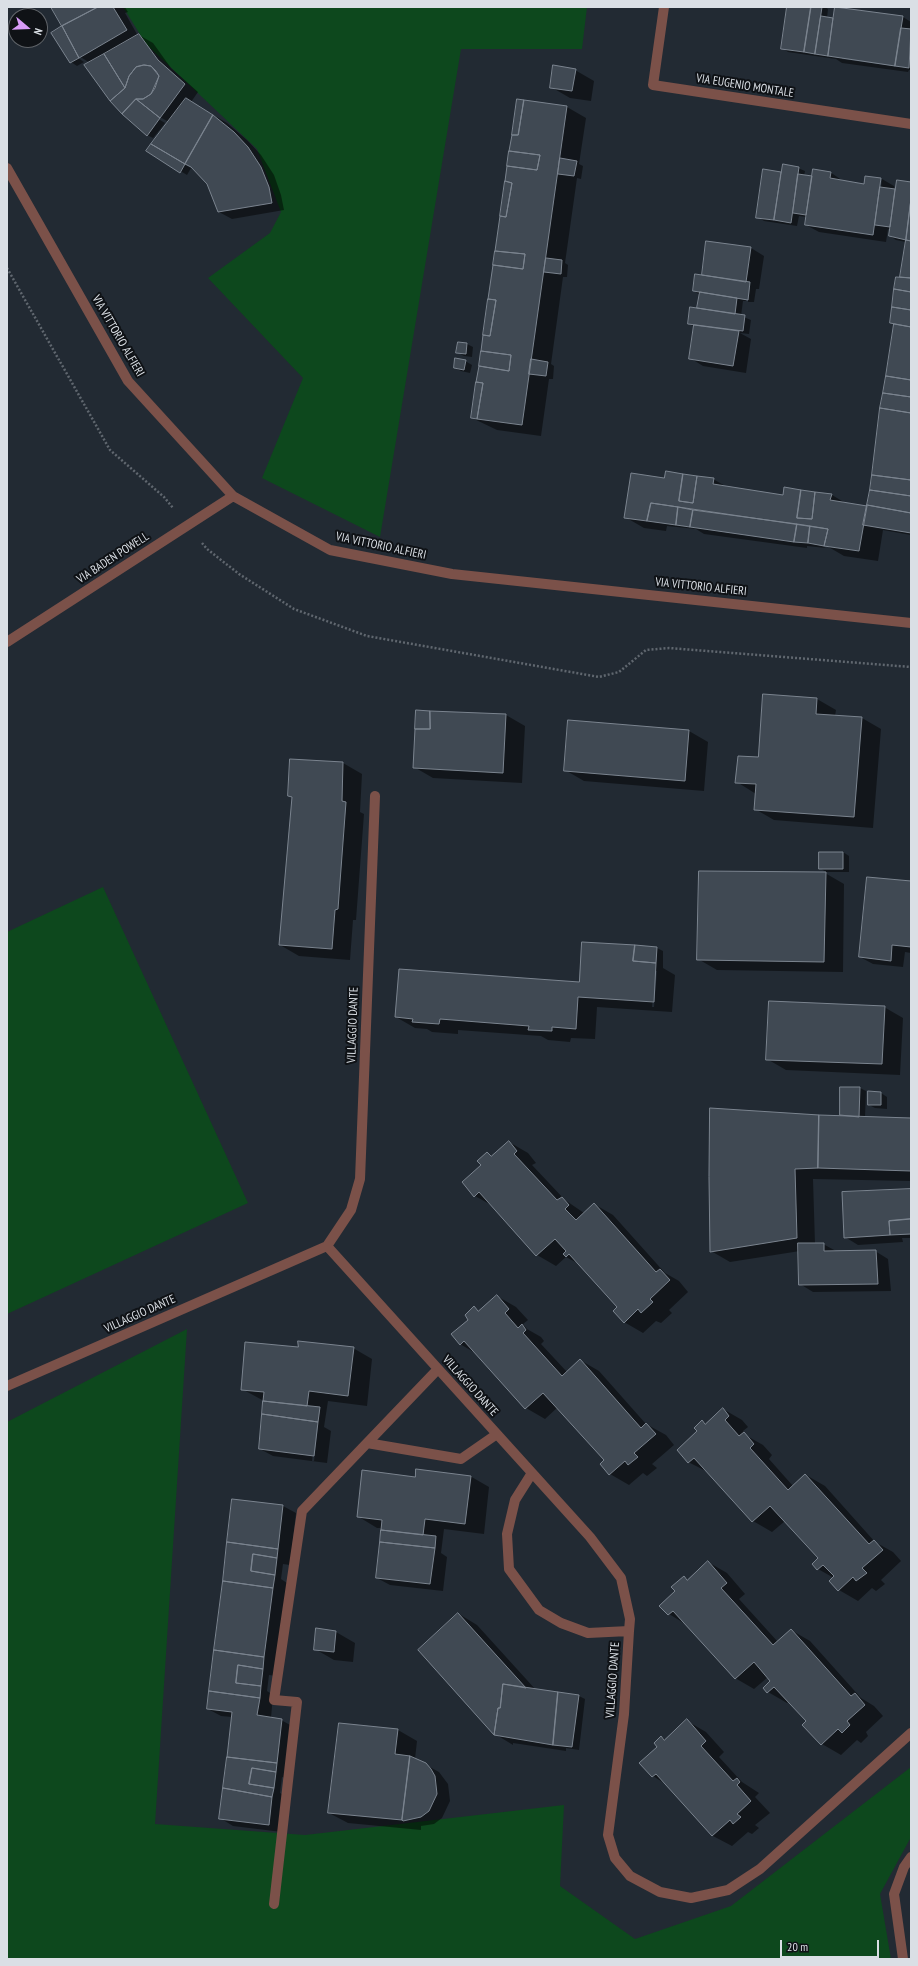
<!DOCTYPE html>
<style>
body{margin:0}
#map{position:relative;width:918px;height:1966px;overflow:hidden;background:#222a33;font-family:"PT Sans Narrow",sans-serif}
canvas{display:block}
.frame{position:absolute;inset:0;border:8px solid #dadfe5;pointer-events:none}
.north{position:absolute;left:8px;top:8px;width:40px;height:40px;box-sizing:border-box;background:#0f1216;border:1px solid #606469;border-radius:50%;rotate:109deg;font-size:11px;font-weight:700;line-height:16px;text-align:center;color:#dadfe5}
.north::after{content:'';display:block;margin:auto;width:14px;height:18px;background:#d89bf8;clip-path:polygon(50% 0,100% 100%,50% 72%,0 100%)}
.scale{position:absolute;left:780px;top:1940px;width:99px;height:18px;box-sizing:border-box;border:2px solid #dadfe5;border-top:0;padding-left:5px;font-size:12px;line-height:14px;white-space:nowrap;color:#dadfe5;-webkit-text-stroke:3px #0f1216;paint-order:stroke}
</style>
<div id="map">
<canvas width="918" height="1966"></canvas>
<div class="frame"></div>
<div class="north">N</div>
<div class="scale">20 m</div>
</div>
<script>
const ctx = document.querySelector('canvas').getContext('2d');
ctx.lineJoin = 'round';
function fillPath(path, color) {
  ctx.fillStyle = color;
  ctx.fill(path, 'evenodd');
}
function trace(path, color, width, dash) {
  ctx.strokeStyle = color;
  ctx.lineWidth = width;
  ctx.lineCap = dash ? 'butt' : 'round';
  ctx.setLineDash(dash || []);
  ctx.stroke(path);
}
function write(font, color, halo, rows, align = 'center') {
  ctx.font = font + ' "PT Sans Narrow",sans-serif';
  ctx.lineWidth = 4;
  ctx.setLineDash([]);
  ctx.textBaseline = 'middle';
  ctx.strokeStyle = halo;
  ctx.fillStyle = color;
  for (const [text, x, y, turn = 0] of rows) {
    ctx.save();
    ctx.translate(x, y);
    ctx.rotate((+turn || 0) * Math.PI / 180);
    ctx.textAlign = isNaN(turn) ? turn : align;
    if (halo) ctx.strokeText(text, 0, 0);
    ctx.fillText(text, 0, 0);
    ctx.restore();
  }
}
fillPath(new Path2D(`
 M123,7H587L582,49H461L380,537L262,478L303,378L208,278L270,233L281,212L257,149L146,44Z
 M103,887L248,1203L7,1314V932Z
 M187,1329L155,1824L305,1835L564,1805L560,1886L635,1939L731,1906L911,1767V1837L880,1894L891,1959H7V1422Z`), '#0d481d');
fillPath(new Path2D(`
 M52,7H125L128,12L125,13L138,36L139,35L153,43L171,68L198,92L191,102L227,123L247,140L261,155L274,175L281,195L284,210L232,219L219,212L208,184L192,166L174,158L191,168L187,175L147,151L169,122L156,115L155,117L165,123L153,138L147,135L90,63L79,56L78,58L84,62L77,66L71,62L63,27Z
 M788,7H825L828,9L827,18L834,20L836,7L903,17L911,22V70H909L908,72L842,63L836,59L788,52L782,48ZM842,57L900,65V67L842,59Z
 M575,70L594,81L591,101L570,98L551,87Z
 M567,107L586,118L579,164L583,166L581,179L577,178L565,263L568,265L567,277H563L551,364L554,366L553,379H549L541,436L497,430L472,418Z
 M798,168L805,171L804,176L813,178L830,172L843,181L865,185L866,177L881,179L879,188H881L882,179L894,186V189L896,190L911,183V535L883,530L878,561L844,556L820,542L819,544L826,548L807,546V548L704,534L696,529L667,526L666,531L644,528L625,517L665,479H713L727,487L783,496L832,495L847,504L867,507L895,325L891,323L906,279L901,276L906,242L896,240L890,236L891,230L888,229L886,242L819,232L806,225L807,217L799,216L797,226L764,221L758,217L764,170L782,173Z
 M751,248L764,256L759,289H756L754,302H748L750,288H748L746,301H743L741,316L751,320L749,334L740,333L751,339L746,373L703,366L690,358L695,327L689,324L698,309L700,295L694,291L707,277Z
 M459,343L467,344L473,347L472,357L464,356L457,352Z
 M465,361L472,365L470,373L461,371L455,368Z
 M817,699L836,710L835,716L862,718L881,729L873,828L774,820L755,809L756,794L737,782Z
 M506,715L525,726L522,783L433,778L414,767Z
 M569,721L689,731L708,742L704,791L584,781L565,770Z
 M291,760L343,763L362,774L360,812L364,814L356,920H353L350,960L299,956L280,945L293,797Z
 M843,852L849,856V872H826L820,868V853Z
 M825,873L844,884L843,972L717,970L698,959Z
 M911,882V953L905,952L903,967L873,964L860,957Z
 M583,943L657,948L663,951V968L675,975L672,1012L597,1007L595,1039L571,1038L570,1042L548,1040L541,1036L458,1030V1034L432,1032L427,1029L415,1028L396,1017L580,983ZM655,971H657L654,1007H652Z
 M884,1007L903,1018L900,1075L786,1070L767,1059Z
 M860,1088L866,1091L865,1117L911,1119V1181L813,1179L815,1244H823L836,1251H875L888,1259L891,1291L813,1292L800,1284V1251L730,1262L711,1251L844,1117L841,1115Z
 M869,1092L881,1093L887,1097V1109L875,1108L869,1105Z
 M509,1142L528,1153L536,1163L532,1165L565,1200L584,1213L594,1204L613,1215L665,1273L679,1281L688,1292L669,1310L672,1313L661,1323L656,1321L643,1333L624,1322L619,1307L579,1264L566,1257L556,1266L537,1255L493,1206L475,1196L482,1165L488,1153L492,1156Z
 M911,1190V1238H902L903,1242L858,1245L845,1237Z
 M497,1296L516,1307L528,1320L523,1324L527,1329L541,1337L544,1341L541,1344L567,1372L580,1360L599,1371L646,1424L666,1435L674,1445L652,1464L657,1468L647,1476L643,1473L629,1485L610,1474L606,1460L558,1407L545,1419L526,1408L477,1354L460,1344L474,1308L480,1311Z
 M299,1348H353L372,1359L367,1406L328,1401L324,1427L331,1431L327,1463L273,1456L260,1449L264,1401L242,1389ZM316,1427H318L314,1461H312Z
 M723,1409L742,1420L748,1427L743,1431L747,1436L763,1445L772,1455L769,1459L793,1486L806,1475L825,1486L875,1542L893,1552L901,1561L881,1580L885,1584L876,1591L872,1588L858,1601L839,1590L830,1581L834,1578L818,1569L819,1559L785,1521L772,1532L753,1521L708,1472L688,1462L702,1421L707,1424Z
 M470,1476L489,1487L484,1534L444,1529L441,1553L447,1557L443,1591L390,1585L377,1578L382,1528H377L359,1517L416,1478Z
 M283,1506L296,1513L290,1565L283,1564L281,1579L287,1583L276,1676L269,1675L267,1691L273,1695L271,1718L281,1720L294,1727L289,1779L282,1777L280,1793L286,1796L282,1832L233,1826L220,1818L232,1717L221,1716L208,1709Z
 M708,1562L727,1573L745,1594L739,1599L778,1642L791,1630L810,1641L861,1698L874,1706L883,1716L866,1732L868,1736L861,1743L857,1740L841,1755L822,1744L808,1721L789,1701L787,1703L768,1692L772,1681L768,1677L754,1689L735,1678L687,1625L669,1614L677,1591L684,1577L689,1580Z
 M459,1614L477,1625L536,1690L579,1696L585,1699L579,1750L566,1748V1751L513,1743V1745L495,1734Z
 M317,1630L336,1632L355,1643L353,1662L334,1660L315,1649Z
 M687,1721L706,1732L724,1752L719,1757L742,1782L759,1793L755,1797L770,1813L755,1825L759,1828L752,1834L748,1832L732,1846L713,1836L667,1785L653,1776L662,1737L666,1740Z
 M398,1730L417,1741L415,1759L439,1772L448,1784L450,1801L442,1818L434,1824L421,1826V1830L348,1823L329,1813Z`), '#0007');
const building = new Path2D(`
 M51,7H98L62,26Z
 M98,7H113L127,30L79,58L62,26Z
 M787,7H811L804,52L781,49Z
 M811,7H822L815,54L804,52Z
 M835,7L903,16L895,66L828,56Z
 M821,16L833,18L828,56L815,54Z
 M62,26L79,58L70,63L51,33Z
 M901,28L911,29L909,68L895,66Z
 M139,34L158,60L185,84L160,118L136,99H143L151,94L159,76L156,71L151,66L144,65L136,67L129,76L125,88L104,54Z
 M104,54L125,88L110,101L84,65Z
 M144,65L151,66L159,76L155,88L151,94L143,99H136L122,114L110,101L125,88L129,76L136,67Z
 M553,65L576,69L572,91L550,88Z
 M186,98L213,115L185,164L151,144Z
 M136,99L160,118L147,136L122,114Z
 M517,99L524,100L518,135H512Z
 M524,100L567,106L522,425L477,419L483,383L476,382L479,366L509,371L511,355L481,351L483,335L490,336L496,300L488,299L493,265L523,269L525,254L495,251L500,216L506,217L512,183L505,181L507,166L537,170L540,155L509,151L512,135H518Z
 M213,115L234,132L248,147L261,167L269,187L272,203L218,212L207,184L191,167L185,164Z
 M151,144L185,164L180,173L146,151Z
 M509,151L540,155L537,170L507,166Z
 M560,158L577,161L574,176L558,174Z
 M783,164L799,167L791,223L774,220Z
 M763,169L781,172L774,220L756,218Z
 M813,169L831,172L830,178L864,184L865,176L881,178L873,235L805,225Z
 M798,174L812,176L806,215L793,213Z
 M897,180L911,182V199L906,240L889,236Z
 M505,181L512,183L506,217L500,216Z
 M880,187L895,189L890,227L875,225Z
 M911,199V241L906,240Z
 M906,240L911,241V278L900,277Z
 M706,241L751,247L746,282L702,275Z
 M495,251L525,254L523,269L493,265Z
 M546,258L562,260L561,274L544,272Z
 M695,274L750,282L748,300L693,291Z
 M896,277L911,278V292L894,289Z
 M894,289L911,292V310L892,307Z
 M700,292L737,298L735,314L697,308Z
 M488,299L496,300L490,336L483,335Z
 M690,307L745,315L743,331L688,324Z
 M892,307L911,310V327L890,323Z
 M894,324L911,327V380L886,376Z
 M694,325L739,331L733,366L689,359Z
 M458,342L467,343L466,354L456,353Z
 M481,351L511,355L509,371L479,366Z
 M455,358L466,360L464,370L454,368Z
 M531,359L548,362L546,376L529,374Z
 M886,376L911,380V397L883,393Z
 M476,382L483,383L477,419L471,418Z
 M883,393L911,397V413L880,408Z
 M880,408L911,413V480L872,475Z
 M666,471L683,474L679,501L693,503L697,476L714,478L713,484L783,495L784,487L801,490L797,518L812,519L815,492L832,494L830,500L867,506L859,551L824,546L828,529L651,503L647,521L624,518L631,473L664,478Z
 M683,474L697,476L693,503L679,501Z
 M872,475L911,480V496L870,490Z
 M801,490L815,492L812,519L797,518Z
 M870,490L911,496V513L867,505Z
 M651,503L678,507L676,525L647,521Z
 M867,505L911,513V533L863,525Z
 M678,507L693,510L690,527L676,525Z
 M693,510L797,524L794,542L690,527Z
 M797,524L810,526L808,543L794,542Z
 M810,526L828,529L824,546L808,543Z
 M763,694L817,698L816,714L862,717L854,817L754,810L756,784L735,783L738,756L758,757Z
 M416,710L430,711V729H415Z
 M430,711L506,714L503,773L413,768L415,729H430Z
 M568,720L689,730L685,781L564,771Z
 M290,759L343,762L342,801L346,802L338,909L335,910L332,949L279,945L292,797L288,796Z
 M819,852H843V869H819Z
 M699,871L826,872L824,962L697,960Z
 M867,877L911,881V947L892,945L891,961L859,957Z
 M582,942L635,945L633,961L656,963L654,1002L578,997L576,1029L552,1027V1031L528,1030L529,1026L440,1019L439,1024L412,1022L413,1019L395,1017L399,969L579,982Z
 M635,945L657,947L656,963L633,961Z
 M769,1001L885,1006L882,1064L766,1060Z
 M840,1087H860L859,1117L840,1115Z
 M868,1091L881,1092V1105H868Z
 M710,1108L819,1115L818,1168L795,1169L797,1238L710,1252L709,1177Z
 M819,1115L911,1118V1171L818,1168Z
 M509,1141L517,1151L514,1154L557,1200L562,1197L569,1205L565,1209L576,1220L594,1203L656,1272L660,1269L670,1280L650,1299L653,1302L641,1313L638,1309L624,1323L613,1311L617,1307L569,1254L566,1257L563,1254L566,1251L555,1239L536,1256L479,1192L474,1197L462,1182L481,1165L477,1161L487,1152L491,1156Z
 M911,1189V1219L889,1221L890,1235L844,1238L842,1192Z
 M911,1219V1234L890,1235L889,1221Z
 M798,1243H824V1251L876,1250L878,1284L799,1285Z
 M497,1295L509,1309L505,1313L518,1328L522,1324L526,1330L523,1333L562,1376L580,1359L641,1428L646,1423L656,1434L634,1453L638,1457L628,1465L625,1461L609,1475L600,1464L604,1460L543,1393L525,1409L464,1341L460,1345L451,1334L468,1320L465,1315L474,1306L478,1311Z
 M298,1341L354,1347L348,1396L309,1391L307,1406L263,1401L264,1392L241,1390L245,1342L298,1347Z
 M263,1401L320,1407L318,1422L262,1414Z
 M723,1408L729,1416L725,1420L739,1436L744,1432L754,1444L750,1448L788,1490L805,1474L869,1544L874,1540L883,1550L862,1568L867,1573L856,1581L853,1577L838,1591L829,1581L834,1576L823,1565L817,1570L812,1564L818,1558L770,1506L752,1522L694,1458L688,1463L677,1450L697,1431L694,1428L702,1420L705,1424Z
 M262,1414L318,1422L314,1456L259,1449Z
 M416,1469L471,1476L465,1524L425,1519L423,1535L381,1530L382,1520L357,1517L362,1470L415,1477Z
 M232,1499L283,1505L278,1549L227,1542Z
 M381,1530L436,1536L435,1548L380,1542Z
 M227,1542L278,1549L277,1558L253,1554L251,1571L275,1575L273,1588L223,1581Z
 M380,1542L435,1548L430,1584L376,1578Z
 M253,1554L277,1558L275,1575L251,1571Z
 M708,1561L727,1583L721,1588L773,1645L791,1629L851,1696L855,1693L865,1705L847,1721L850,1725L842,1733L838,1729L821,1745L802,1725L806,1721L774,1687L767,1693L763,1688L770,1681L754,1662L735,1679L673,1611L668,1615L659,1606L675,1591L671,1587L684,1576L687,1580Z
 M223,1581L273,1588L264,1657L214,1650Z
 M458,1613L526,1688L503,1684L500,1708H498L494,1735L418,1650Z
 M316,1628L336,1631L334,1652L314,1650Z
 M214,1650L264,1657L263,1669L238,1665L236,1683L261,1686L260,1698L209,1691Z
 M238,1665L263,1669L261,1686L236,1683Z
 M503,1684L558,1692L553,1745L494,1735L498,1708H500Z
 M209,1691L260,1698L257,1715L282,1719L277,1763L227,1757L232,1712L207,1709Z
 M558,1692L579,1695L572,1747L553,1745Z
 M687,1719L706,1741L701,1746L733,1781L737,1778L740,1782L737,1785L751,1801L737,1814L741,1817L733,1824L730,1820L712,1836L656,1774L652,1777L639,1763L657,1747L654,1743L661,1736L664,1740Z
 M339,1723L398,1729L395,1754L410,1756L402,1820L328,1813Z
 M410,1756L426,1763L431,1769L435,1776L437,1794L429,1811L421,1817L403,1821L402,1820Z
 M227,1757L277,1763L276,1772L252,1768L249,1784L274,1788L272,1797L223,1788Z
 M252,1768L276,1772L274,1788L249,1784Z
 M223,1788L272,1797L269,1825L219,1819Z`);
fillPath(building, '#404953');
trace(building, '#7b848f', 1);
trace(new Path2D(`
 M7,268L110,450L164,497L173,508
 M202,543L207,549L239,574L294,609L367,636L599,677L619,672L646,650L669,648L911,667`), '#60676f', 2.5, [2, 2]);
trace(new Path2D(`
 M664,7L653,85L911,124
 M7,168L128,381L233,496L330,550L452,574L911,623
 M7,642L233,496
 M327,1246L351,1210L360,1179L375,796
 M7,1386L327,1246L590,1537L621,1578L630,1619L629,1631L624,1714L608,1835L615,1858L630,1876L660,1892L691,1898L728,1890L760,1869L911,1733
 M367,1443L461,1459L497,1434
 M532,1473L515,1500L507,1534L509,1569L539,1610L561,1623L588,1633L629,1631
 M274,1904L297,1702L274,1700L302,1511L438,1369
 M903,1959L894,1894L904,1867L911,1857`), '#7b5149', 10);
write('12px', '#dadfe5', '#0f1216', [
 ["VIA EUGENIO MONTALE",745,86,9],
 ["VIA VITTORIO ALFIERI",118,336,60],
 ["VIA VITTORIO ALFIERI",381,546,12],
 ["VIA BADEN POWELL",113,558,-33],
 ["VIA VITTORIO ALFIERI",701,587,6],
 ["VILLAGGIO DANTE",353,1025,-88],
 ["VILLAGGIO DANTE",140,1314,-24],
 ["VILLAGGIO DANTE",470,1386,48],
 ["VILLAGGIO DANTE",613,1680,-86]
]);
</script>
